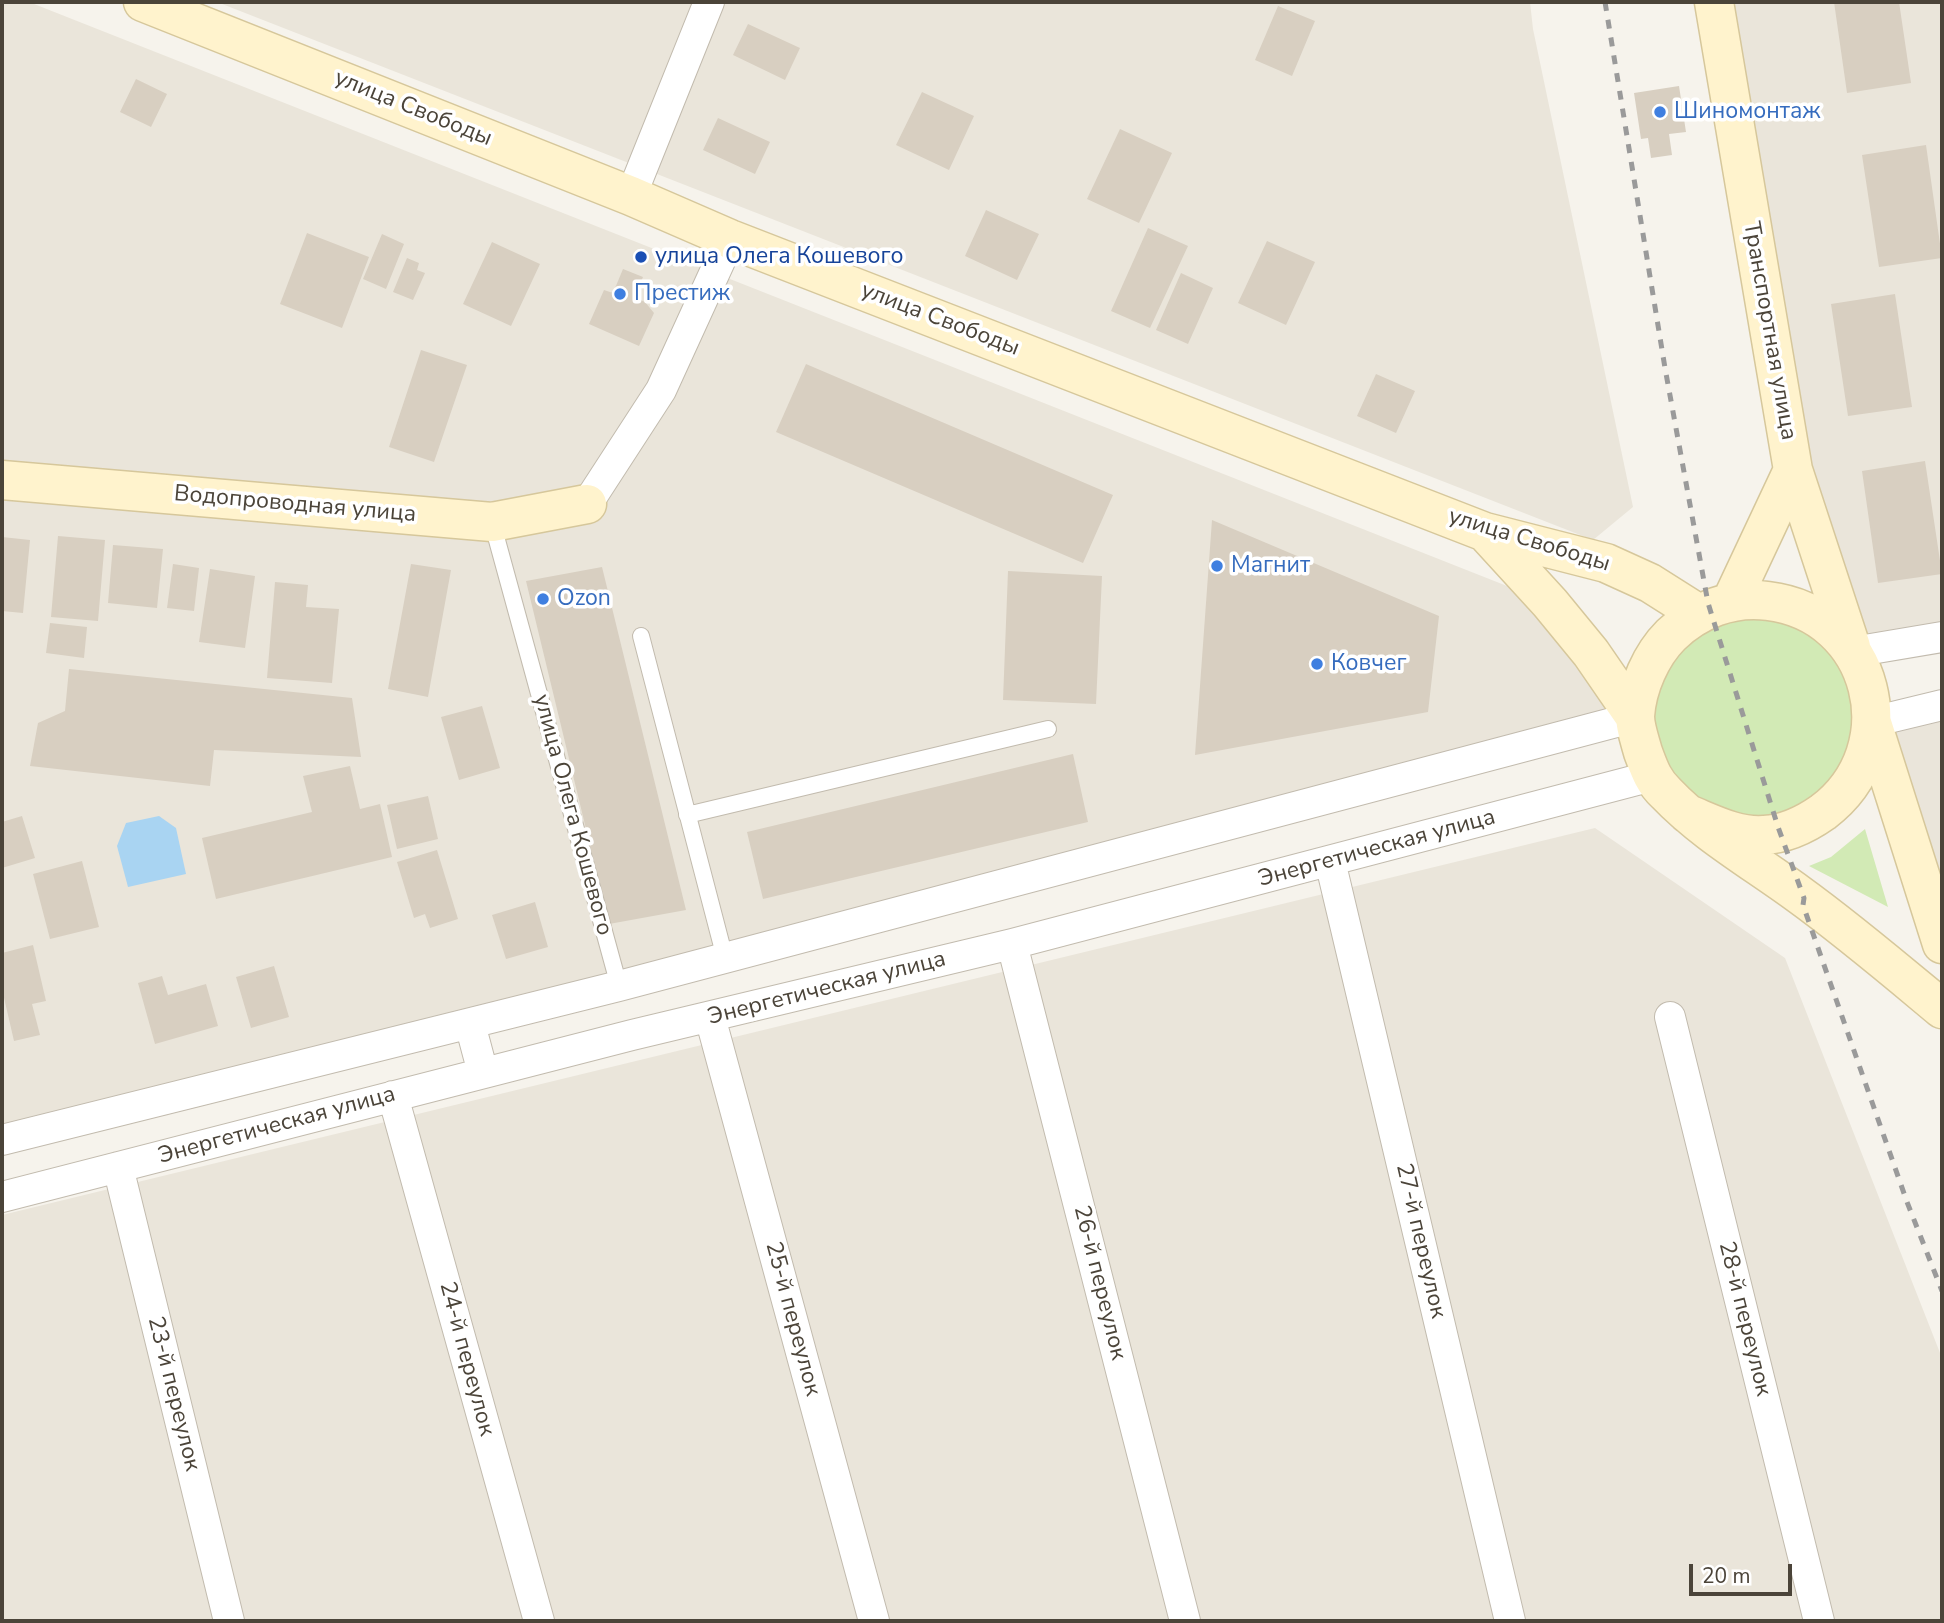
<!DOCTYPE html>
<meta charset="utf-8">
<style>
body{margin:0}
#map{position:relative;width:1944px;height:1623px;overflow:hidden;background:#f6f3ec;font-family:"Nunito Sans",sans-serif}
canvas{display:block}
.frame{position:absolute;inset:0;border:4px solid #4b4439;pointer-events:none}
.scale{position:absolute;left:1689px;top:1564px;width:103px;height:32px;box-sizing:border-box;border:4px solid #4b4439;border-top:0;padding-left:9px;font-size:21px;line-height:24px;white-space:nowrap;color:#4b4439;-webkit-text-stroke:5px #fff;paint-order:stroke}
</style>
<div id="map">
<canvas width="1944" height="1623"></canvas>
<div class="frame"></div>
<div class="scale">20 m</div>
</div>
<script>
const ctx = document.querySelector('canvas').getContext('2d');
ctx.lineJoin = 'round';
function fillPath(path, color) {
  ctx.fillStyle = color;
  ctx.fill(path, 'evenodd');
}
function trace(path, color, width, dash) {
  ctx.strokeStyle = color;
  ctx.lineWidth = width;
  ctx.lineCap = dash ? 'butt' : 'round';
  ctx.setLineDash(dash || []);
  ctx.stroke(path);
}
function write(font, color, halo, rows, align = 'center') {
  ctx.font = font + ' "Nunito Sans",sans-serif';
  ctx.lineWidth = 7;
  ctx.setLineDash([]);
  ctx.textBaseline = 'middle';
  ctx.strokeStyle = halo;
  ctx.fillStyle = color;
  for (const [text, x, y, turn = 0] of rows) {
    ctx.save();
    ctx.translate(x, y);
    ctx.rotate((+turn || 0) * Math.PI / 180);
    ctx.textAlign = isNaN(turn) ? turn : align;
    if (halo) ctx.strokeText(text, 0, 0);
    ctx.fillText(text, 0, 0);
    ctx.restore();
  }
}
fillPath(new Path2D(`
 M2,2H29L1550,603L1635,717L2,1130Z
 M217,2H1530L1533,29L1633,507L1593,540Z
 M1714,2H1942V637L1853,652L1793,470Z
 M1942,705V944L1872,722Z
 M1595,828L1785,958L1942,1358V1621H2V1215Z`), '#eae5da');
fillPath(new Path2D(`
 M1652 717a101 101 0 1 1 202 0a101 101 0 1 1-202 0Z
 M1865,829L1888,907L1809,866L1831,857Z`), '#d2eab5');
fillPath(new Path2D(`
 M159,816L176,828L186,874L128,887L117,846L126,823Z`), '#a9d4f2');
fillPath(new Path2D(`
 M1834,2H1899L1911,83L1847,93Z
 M1278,6L1315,21L1292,76L1255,60Z
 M748,24L800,48L785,80L733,55Z
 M136,79L167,94L151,127L120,112Z
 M1679,86L1686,132L1669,134L1672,155L1651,158L1648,138L1641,139L1634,93Z
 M922,92L974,116L949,170L896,145Z
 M718,118L770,142L755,174L703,150Z
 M1120,129L1172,153L1139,223L1087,199Z
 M1926,145L1942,258L1879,267L1862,155Z
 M986,210L1039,234L1017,280L965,256Z
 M1148,228L1188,246L1150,328L1111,311Z
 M307,233L369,257L342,328L280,304Z
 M382,234L404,244L386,289L363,279Z
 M1267,241L1315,262L1286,325L1238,303Z
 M492,242L540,264L511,326L463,304Z
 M407,258L419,263L417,270L425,273L413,300L393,292Z
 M623,269L643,277L634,297L645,302L654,313L639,346L589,324L604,290L613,293Z
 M1181,273L1213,288L1188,344L1156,330Z
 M1895,294L1912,407L1848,416L1831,304Z
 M421,350L467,365L434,462L389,447Z
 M806,364L1113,495L1083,563L776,432Z
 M1376,374L1415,391L1396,433L1357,416Z
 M1925,461L1942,574L1878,583L1862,471Z
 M1212,520L1439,616L1428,712L1195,755Z
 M58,536L105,540L98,621L51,617Z
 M2,537L30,540L23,613L2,611Z
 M113,545L163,549L157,608L108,603Z
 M173,564L199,568L194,611L167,608Z
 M411,564L451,570L428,697L388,689Z
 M602,567L686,910L609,924L526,581Z
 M210,569L255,576L245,648L199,642Z
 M1008,571L1102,576L1096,704L1003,700Z
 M275,582L308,585L306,607L339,609L332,683L267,678Z
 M50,623L87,627L84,658L46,653Z
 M69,669L352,698L361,757L214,750L210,786L30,766L38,723L65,711Z
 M482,706L500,768L459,780L441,717Z
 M1073,754L1088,822L763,899L747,832Z
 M350,766L360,809L380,804L392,857L216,899L202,838L312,812L303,776Z
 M428,796L438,839L397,849L387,805Z
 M22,816L35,858L2,868V822Z
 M437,850L458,919L430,928L425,914L414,918L397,862Z
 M82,861L99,927L50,939L33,874Z
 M535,902L548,947L506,959L492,915Z
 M33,945L46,1001L32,1004L40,1035L14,1041L2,989V953Z
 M274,966L289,1017L251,1028L236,977Z
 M162,976L168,995L206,984L218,1026L155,1044L138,983Z`), '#d8cfc1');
const lane = new Path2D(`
 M492,522L619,986
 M641,636L725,958
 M687,815L1048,729`);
const street = new Path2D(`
 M631,196L709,2
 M587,504L661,390L730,239
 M1853,652L1942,637
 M1872,722L1942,705
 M1330,861L1510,1621
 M1012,944L1185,1621
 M710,1017L874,1621
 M1670,1017L1819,1621
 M470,1024L483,1073
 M393,1096L539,1621
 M2,1140L619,986L1635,717
 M118,1167L229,1621
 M2,1197L632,1035L1012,944L1652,776`);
const secondary = new Path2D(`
 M143,2L631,196L730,239L1485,532L1606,563L1650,583L1699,614
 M1714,2L1793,470L1851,647
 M2,480L492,522L587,504
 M1485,532L1550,603L1591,653L1635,717
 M1731,602L1793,470
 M1872,723L1942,944
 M1688,814C1713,824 1737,837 1764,835C1785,834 1806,824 1823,812C1908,748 1875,614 1768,601C1732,596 1697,610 1671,635C1651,655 1637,687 1635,716C1635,727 1640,741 1643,752C1649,768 1653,781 1666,793C1703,832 1753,861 1797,893C1847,929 1894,969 1942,1009`);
trace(lane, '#c2bbae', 18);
trace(street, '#c2bbae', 32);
trace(secondary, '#d6c79b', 41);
trace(lane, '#fff', 16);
trace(street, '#fff', 30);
trace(secondary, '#fff3cd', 38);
trace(new Path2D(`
 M1605,2L1665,368L1708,603L1778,827L1804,898L1803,905L1907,1202L1942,1291`), '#9a9a9a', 5, [9, 9]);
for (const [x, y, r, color] of [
 [1660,112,7,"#3f7fe0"],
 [641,257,7,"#1a4fb4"],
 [620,294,7,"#3f7fe0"],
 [1217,566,7,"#3f7fe0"],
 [543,599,7,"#3f7fe0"],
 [1317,664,7,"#3f7fe0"]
]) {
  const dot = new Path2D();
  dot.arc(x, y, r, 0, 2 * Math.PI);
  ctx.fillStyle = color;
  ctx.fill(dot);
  trace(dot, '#fff', 2.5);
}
write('23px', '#4b4439', '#fff', [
 ["улица Свободы",413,109,22],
 ["улица Свободы",940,320,21],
 ["Транспортная улица",1769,331,80],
 ["Водопроводная улица",295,505,5],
 ["улица Свободы",1529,541,17],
 ["улица Олега Кошевого",572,815,75],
 ["Энергетическая улица",1377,849,-15],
 ["Энергетическая улица",827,989,-14],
 ["Энергетическая улица",277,1126,-15],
 ["27-й переулок",1420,1241,77],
 ["26-й переулок",1099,1283,76],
 ["25-й переулок",792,1319,75],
 ["28-й переулок",1744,1319,76],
 ["24-й переулок",466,1359,75],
 ["23-й переулок",173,1394,76]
]);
write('23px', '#366cbe', '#fff', [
 ["Шиномонтаж",1674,112],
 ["Престиж",634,294],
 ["Магнит",1231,566],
 ["Ozon",557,599],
 ["Ковчег",1331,664]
], 'left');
write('23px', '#164399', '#fff', [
 ["улица Олега Кошевого",655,257]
], 'left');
</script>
